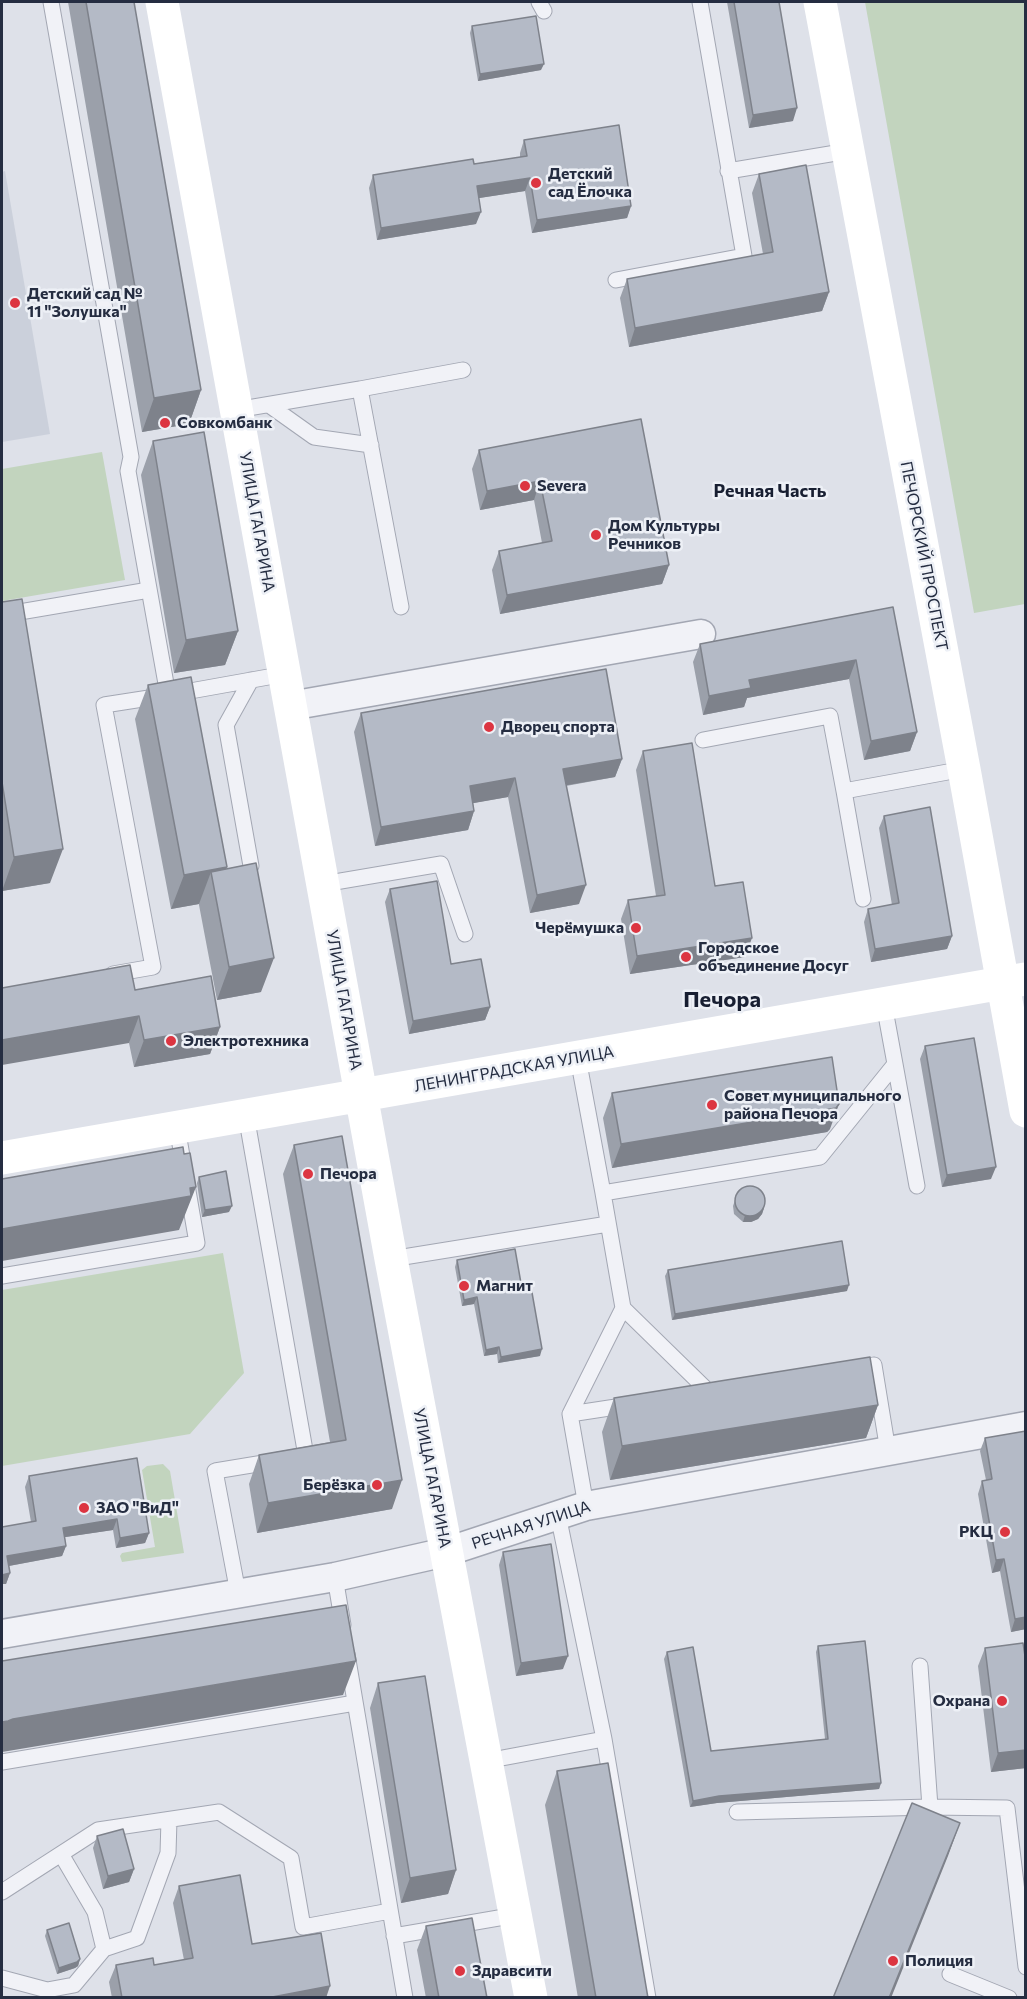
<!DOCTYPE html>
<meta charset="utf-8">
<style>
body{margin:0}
#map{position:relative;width:1027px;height:1999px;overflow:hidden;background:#dee1e9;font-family:Commissioner,sans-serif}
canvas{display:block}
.frame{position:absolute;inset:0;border:3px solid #252d41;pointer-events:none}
</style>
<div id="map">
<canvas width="1027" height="1999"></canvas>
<div class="frame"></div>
</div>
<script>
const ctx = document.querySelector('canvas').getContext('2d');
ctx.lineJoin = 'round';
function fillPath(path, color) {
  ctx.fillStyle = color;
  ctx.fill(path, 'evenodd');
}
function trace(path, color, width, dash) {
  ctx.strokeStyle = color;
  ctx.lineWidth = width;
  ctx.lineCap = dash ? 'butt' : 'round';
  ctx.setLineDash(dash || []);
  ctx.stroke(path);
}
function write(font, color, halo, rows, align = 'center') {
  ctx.font = font + ' Commissioner,sans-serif';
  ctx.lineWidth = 5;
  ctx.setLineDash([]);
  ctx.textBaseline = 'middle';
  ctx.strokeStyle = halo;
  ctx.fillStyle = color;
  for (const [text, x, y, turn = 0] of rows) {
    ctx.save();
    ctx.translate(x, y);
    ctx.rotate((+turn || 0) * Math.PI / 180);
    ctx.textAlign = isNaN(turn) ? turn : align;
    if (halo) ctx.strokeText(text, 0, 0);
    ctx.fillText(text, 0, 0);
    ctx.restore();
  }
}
fillPath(new Path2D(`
 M5,171L50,434L2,442V172Z`), '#cbd0db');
fillPath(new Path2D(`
 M865,2H1025V604L974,613Z
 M102,452L125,580L2,601V469Z
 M223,1253L244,1373L190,1434L2,1466V1290Z
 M163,1464L170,1471L184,1553L122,1562L120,1556L122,1553L155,1547L142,1470L147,1466Z`), '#c2d4be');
const lane = new Path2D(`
 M51,2L131,457L128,471L168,695L285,674
 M539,2L544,11
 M728,171L848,151
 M616,280L744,256L700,2
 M360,389L463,370
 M269,405L314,437L371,445
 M236,410L360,389L401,607
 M2,615L149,590
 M251,680L226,725L251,866
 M703,740L830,716L844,791L964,769
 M844,791L863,899
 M323,884L441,864L465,934
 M113,974L153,967L104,705L162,696
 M578,1058L603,1193L820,1157L895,1064L884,1004
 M895,1064L917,1186
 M391,1259L608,1224
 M2,1276L197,1243L177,1127
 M623,1308L709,1392
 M851,1369L874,1365L888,1451
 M570,1414L629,1405
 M586,1506L570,1414L623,1308L603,1193
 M558,1515L604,1739L648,1998
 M335,1577L343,1625
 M238,1593L215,1471L306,1456L246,1115
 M347,1654L405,1998
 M920,1666L930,1807L1007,1808L1026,1967
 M486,1761L604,1739
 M2,1762L355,1703
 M737,1812L930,1807
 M2,1892L98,1830L219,1812L291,1858L303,1927L390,1911
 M394,1936L516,1915
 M104,1949L137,1938L168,1853L169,1820
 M950,1974L1009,1998
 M2,1978L47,1990L74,1985L104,1949L95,1912L61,1854`);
const street = new Path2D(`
 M290,706L701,634
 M2,1634L335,1577L446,1552L586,1506L1026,1426`);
trace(lane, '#a3a7b3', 17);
trace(street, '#a3a7b3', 31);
trace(lane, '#f1f2f7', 15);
trace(street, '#f1f2f7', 28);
trace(new Path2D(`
 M162,2L391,1259L531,1998
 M820,2L964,769L1026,1111
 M2,1158L1025,979`), '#fff', 33);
fillPath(new Path2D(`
 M68,2H134L201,390L189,424L142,432Z
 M727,2H779L793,121L749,128Z
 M472,26L541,70L478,81L470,33Z
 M524,140L631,206L627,218L532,233L525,191L479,198L476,224L377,240L369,188L373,175L474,164L520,157V153Z
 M759,174L829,292L822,311L629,347L620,298L627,279L763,254L752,193Z
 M641,419L669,565L662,584L500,614L492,570L499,551L542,543L534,500L480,510L472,469L479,450Z
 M153,441L238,631L225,665L174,673L141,475Z
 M2,602L50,883L2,891Z
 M893,607L917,732L910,751L864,760L849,679L747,698L744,707L703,715L693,662L700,644Z
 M148,685L226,869L261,992L217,1000L199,905V904L171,909L135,719Z
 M361,713L622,759L615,777L566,786L579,904L530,913L508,797L473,803L474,811L468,830L375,846L354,732Z
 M643,751L715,886L745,957L630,974L621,919L628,900L656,896L636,770Z
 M884,816L952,936L947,949L871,962L864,922L868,909L892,905L879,828Z
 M390,889L451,964L490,1007L485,1020L409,1034L385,902Z
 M135,990L220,1027L210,1054L134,1067L129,1043Z
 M925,1046L991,1179L942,1187L920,1059Z
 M612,1093L830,1129L827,1132L612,1168L603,1118Z
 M294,1145L392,1509L257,1533L249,1484L259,1455L330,1442L283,1174Z
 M199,1177L229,1212L202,1217L197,1183Z
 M735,1200L764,1208L762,1214L758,1219L751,1222H743L734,1214L733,1206Z
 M457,1260L522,1289L540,1356L498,1363L497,1354L484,1356L474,1304L462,1306L455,1267Z
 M668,1270L847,1291L672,1320L665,1276Z
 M614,1398L878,1405L866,1438L610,1480L602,1432Z
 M985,1438L1026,1629L1011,1632L1000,1571L992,1573L978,1494L982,1481L986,1480L980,1451Z
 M29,1476L149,1533L145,1543L116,1548L113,1530L65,1537L66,1546L62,1556L9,1566L10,1573L6,1584H2V1527L31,1522L25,1487Z
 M503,1552L563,1669L516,1676L499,1565Z
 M818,1646L881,1783L879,1789L717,1803L690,1807L664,1659L667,1652L711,1751L825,1739L816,1652Z
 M985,1648L1026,1768L991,1772L978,1666Z
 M378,1683L456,1870L448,1894L401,1903L370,1708Z
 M557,1771L648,1998H578L545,1805Z
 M97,1836L134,1869L129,1882L103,1889L93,1848Z
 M179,1886L252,1944L326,1998H112L109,1982L116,1965H154L184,1960L173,1903Z
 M426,1926L487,1998H426L417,1950Z
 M47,1930L80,1959L78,1966L75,1968L57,1974L45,1936Z`), '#9ba0aa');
fillPath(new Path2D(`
 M544,64L541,70L478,81L480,74Z
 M797,108L793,121L749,128L753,115Z
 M530,178L525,191L473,199L477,186Z
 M631,206L627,218L532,233L537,220Z
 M481,212L476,224L377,240L381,228Z
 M829,292L822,311L629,347L635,328Z
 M201,390L189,424L142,432L154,398Z
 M540,481L534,500L480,510L487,491Z
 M669,565L662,584L500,614L507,595Z
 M238,631L225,665L174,673L186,640Z
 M856,660L849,679L747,698L744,707L703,715L709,696L749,680Z
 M917,732L910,751L864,760L871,741Z
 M622,759L615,777L556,787L563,769Z
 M515,778L508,797L463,805L470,786Z
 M474,811L468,830L375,846L381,827Z
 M63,849L50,883L2,891L14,857Z
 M227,867L216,897L211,872L199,904L171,909L184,875Z
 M586,885L579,904L530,913L537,895Z
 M952,936L947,949L871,962L875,949Z
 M752,938L745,957L630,974L637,956Z
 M274,958L261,992L217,1000L229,967Z
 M490,1007L485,1020L409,1034L413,1021Z
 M139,1016L129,1043L2,1065V1040Z
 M220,1027L210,1054L134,1067L144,1040Z
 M839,1104L830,1129L827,1132L612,1168L621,1144Z
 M996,1167L991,1179L942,1187L947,1175Z
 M196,1187L179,1230L2,1261V1229Z
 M232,1206L229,1212L202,1217L205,1210Z
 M764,1208L762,1214L758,1219L751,1222H743L745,1215Z
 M849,1285L847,1291L672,1320L675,1314Z
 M477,1297L474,1304L462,1306L464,1300Z
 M499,1347L497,1354L484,1356L486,1350Z
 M542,1349L540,1356L498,1363L501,1357Z
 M878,1405L866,1438L610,1480L622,1446Z
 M402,1480L392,1509L257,1533L268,1503Z
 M117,1519L113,1530L59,1538L63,1528Z
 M149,1533L145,1543L116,1548L120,1538Z
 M66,1546L62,1556L3,1567L7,1556Z
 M1004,1559L1000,1571L992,1573L996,1560Z
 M10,1573L6,1584H2V1575Z
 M1026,1617V1629L1011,1632L1015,1619Z
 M568,1656L563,1669L516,1676L521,1663Z
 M356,1661L343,1695L2,1752V1722L13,1719Z
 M1026,1750V1768L991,1772L998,1753Z
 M881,1783L879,1789L717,1803L690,1807L693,1801L719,1796Z
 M960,1823L948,1856L891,1998H889Z
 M134,1869L129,1882L103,1889L108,1876Z
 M456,1870L448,1894L401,1903L410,1878Z
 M80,1959L78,1966L75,1968L57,1974L59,1968Z
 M330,1986L326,1998H267Z`), '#7e828b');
const building = new Path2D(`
 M86,2H134L201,390L154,398Z
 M734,2H779L797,108L753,115Z
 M536,16L544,64L480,74L472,26Z
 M619,125L631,206L537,220L530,178L477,186L481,212L381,228L373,175L473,159L474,164L527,156L524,140Z
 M806,165L829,292L635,328L627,279L773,252L759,174Z
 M641,419L669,565L507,595L499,551L552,541L540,481L487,491L479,450Z
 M204,432L238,631L186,640L153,441Z
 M22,599L63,849L14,857L2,782V602Z
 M893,607L917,732L871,741L856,660L749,680L751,688L709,696L700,644Z
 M606,669L622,759L563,769L586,885L537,895L515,778L470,786L474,811L381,827L361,713Z
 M191,677L227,867L184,875L148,685Z
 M692,743L715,886L743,882L752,938L637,956L628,900L665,895L643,751Z
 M930,807L952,936L875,949L868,909L899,903L884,816Z
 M256,863L274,958L229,967L211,872Z
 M437,881L451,964L481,959L490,1007L413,1021L390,889Z
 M130,965L135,990L211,976L220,1027L144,1040L139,1016L2,1040V988Z
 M974,1038L996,1167L947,1175L925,1046Z
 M832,1057L839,1104L836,1108L621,1144L612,1093Z
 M342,1136L402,1480L268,1503L259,1455L346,1440L294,1145Z
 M183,1147L184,1154L190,1153L196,1187L190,1188L191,1196L2,1229V1179Z
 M226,1171L232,1206L205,1210L199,1177Z
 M735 1201a15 15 0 1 1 30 0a15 15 0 1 1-30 0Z
 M842,1241L849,1285L675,1314L668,1270Z
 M515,1249L522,1289L531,1287L542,1349L501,1357L499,1347L486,1350L477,1297L464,1300L457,1260Z
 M870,1357L878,1405L622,1446L614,1398Z
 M1026,1431V1617L1015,1619L1004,1559L996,1560L982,1481L992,1479L985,1438Z
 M137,1458L149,1533L120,1538L117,1519L63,1528L66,1546L7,1556L10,1573L2,1575V1527L36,1521L29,1476Z
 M551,1544L568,1656L521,1663L503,1552Z
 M346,1605L356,1661L13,1719L8,1721L2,1722V1661Z
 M865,1641L881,1783L719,1796L693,1801L667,1652L693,1647L711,1751L828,1739L818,1646Z
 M1023,1643L1026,1663V1750L998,1753L985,1648Z
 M425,1676L456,1870L410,1878L378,1683Z
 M608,1763L648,1998H596L557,1771Z
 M912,1803L960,1823L889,1998H833Z
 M123,1829L134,1869L108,1876L97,1836Z
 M240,1875L252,1944L321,1933L330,1986L267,1998H122L116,1965L153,1958L154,1965L193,1958L179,1886Z
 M472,1918L487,1998H439L426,1926Z
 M69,1923L80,1959L77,1962L59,1968L47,1930Z`);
fillPath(building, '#b4bac6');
trace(building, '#7e828b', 1.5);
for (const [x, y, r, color] of [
 [536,183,6,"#dc3541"],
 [15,303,6,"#dc3541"],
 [165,423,6,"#dc3541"],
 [525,486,6,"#dc3541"],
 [596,535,6,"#dc3541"],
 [489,727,6,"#dc3541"],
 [636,928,6,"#dc3541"],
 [686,957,6,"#dc3541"],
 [171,1041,6,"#dc3541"],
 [712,1105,6,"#dc3541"],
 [308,1174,6,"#dc3541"],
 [464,1286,6,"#dc3541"],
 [377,1485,6,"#dc3541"],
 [84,1508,6,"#dc3541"],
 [1005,1532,6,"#dc3541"],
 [1002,1701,6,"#dc3541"],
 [893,1961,6,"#dc3541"],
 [460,1971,6,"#dc3541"]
]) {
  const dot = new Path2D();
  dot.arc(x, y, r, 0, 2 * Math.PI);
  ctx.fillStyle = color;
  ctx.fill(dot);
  trace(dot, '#edf0f6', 2);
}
write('bold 16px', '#252d41', '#edf0f6', [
 ["Детский",548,174],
 ["сад Ёлочка",548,192],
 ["Детский сад №",27,294],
 ["11 \"Золушка\"",27,312],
 ["Совкомбанк",177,423],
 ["Severa",537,486],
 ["Дом Культуры",608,526],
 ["Речников",608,544],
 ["Дворец спорта",501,727],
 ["Черёмушка",624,928,"right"],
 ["Городское",698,948],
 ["объединение Досуг",698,966],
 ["Электротехника",183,1041],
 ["Совет муниципального",724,1096],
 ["района Печора",724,1114],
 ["Печора",320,1174],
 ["Магнит",476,1286],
 ["Берёзка",365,1485,"right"],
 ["ЗАО \"ВиД\"",96,1508],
 ["РКЦ",993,1532,"right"],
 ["Охрана",990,1701,"right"],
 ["Полиция",905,1961],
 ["Здравсити",472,1971]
], 'left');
write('16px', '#252d41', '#edf0f6', [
 ["УЛИЦА ГАГАРИНА",257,522,80],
 ["ПЕЧОРСКИЙ ПРОСПЕКТ",924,556,79],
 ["УЛИЦА ГАГАРИНА",344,1000,80],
 ["ЛЕНИНГРАДСКАЯ УЛИЦА",514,1069,-10],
 ["УЛИЦА ГАГАРИНА",432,1478,79],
 ["РЕЧНАЯ УЛИЦА",531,1525,-18]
]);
write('bold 18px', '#181f32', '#edf0f6', [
 ["Речная Часть",770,491]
]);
write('bold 22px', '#181f32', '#edf0f6', [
 ["Печора",722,1000]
]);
</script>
